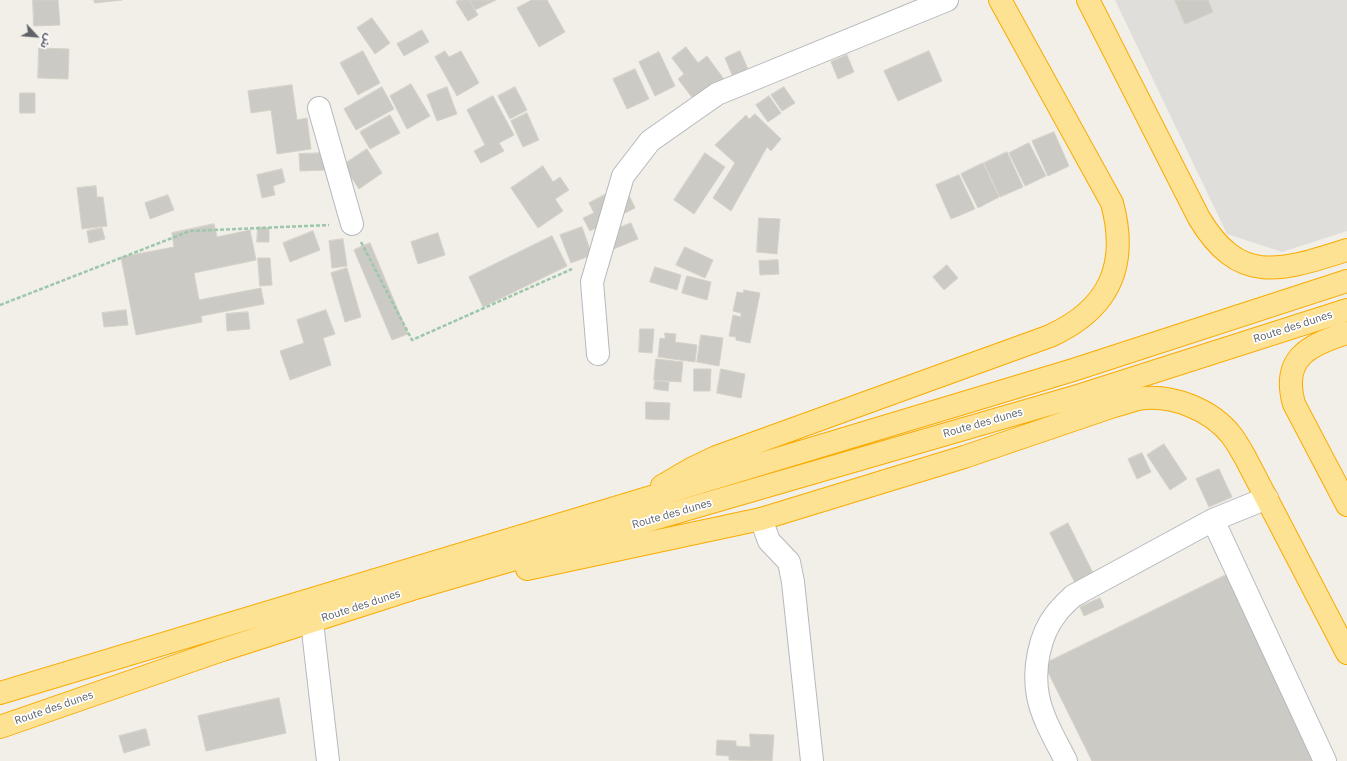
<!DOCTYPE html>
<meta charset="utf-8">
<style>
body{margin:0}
#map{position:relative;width:1347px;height:761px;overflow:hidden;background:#f1efe8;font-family:"IBM Plex Sans","Noto Sans Arabic",sans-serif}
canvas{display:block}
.north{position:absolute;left:16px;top:16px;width:40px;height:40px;-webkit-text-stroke:3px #fff;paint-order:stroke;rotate:116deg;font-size:11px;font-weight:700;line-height:16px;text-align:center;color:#5f6368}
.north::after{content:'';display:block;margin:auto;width:14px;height:18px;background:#5f6368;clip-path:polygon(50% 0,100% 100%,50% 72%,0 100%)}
</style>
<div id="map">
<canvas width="1347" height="761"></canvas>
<div class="north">ش</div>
</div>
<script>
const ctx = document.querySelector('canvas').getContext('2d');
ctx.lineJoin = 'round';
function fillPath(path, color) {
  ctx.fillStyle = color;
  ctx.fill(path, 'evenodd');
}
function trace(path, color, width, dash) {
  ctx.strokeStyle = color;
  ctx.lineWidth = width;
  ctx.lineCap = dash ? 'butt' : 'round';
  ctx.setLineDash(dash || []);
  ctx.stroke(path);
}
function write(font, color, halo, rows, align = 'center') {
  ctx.font = font + ' "IBM Plex Sans",sans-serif';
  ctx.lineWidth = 3.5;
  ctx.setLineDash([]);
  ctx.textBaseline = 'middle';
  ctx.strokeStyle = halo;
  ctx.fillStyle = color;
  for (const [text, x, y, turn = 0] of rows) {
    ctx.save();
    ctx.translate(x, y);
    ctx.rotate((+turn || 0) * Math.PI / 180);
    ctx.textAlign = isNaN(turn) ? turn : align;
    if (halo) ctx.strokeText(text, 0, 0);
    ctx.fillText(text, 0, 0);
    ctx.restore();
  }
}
fillPath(new Path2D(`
 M1115,0H1347V231L1282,252L1227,234Z`), '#e0deda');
const building = new Path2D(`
 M33,0H58L60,25L34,26Z
 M94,0H122L95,3Z
 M459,0H469L478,15L468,21L456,2Z
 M470,0H496L475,10Z
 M532,0H547L565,32L539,47L517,8Z
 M1175,0H1208L1213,12L1185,24Z
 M372,18L390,43L375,54L357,28Z
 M422,30L429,42L404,56L397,44Z
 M686,47L698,63L707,56L726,82L697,104L678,79L684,74L672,58Z
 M39,48L69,49L68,79L38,78Z
 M363,51L380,83L358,95L340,63Z
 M445,51L449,57L461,51L479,83L457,96L435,57Z
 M740,51L751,76L735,82L725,58Z
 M929,51L942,81L898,101L884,71Z
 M659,52L675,86L655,96L639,62Z
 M847,55L854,72L838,79L831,62Z
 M635,69L649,99L627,109L613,79Z
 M411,84L430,116L407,129L390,96Z
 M292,85L297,120L307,118L311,149L277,154L271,110L251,113L248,91Z
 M382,87L394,109L356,130L344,109Z
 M447,87L457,114L437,121L427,95Z
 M515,87L527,110L510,119L498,96Z
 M784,87L795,103L782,111L771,95Z
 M20,93H35V113H20Z
 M493,96L514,135L499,143L504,151L481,163L474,151L485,145L467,110Z
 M769,96L781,113L768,122L756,105Z
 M527,113L539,140L523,147L511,121Z
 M755,114L781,139L771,151L767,147L731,211L713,198L735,163L715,145L746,115L749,119Z
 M390,115L400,133L370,149L360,132Z
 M1054,132L1069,166L1048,176L1032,141Z
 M1029,143L1046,176L1025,186L1009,153Z
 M367,149L382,173L359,189L343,165Z
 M1007,152L1023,187L1000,197L984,163Z
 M325,153L326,170L300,171L299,154Z
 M705,153L725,167L694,214L674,200Z
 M983,163L999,197L978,208L961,174Z
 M543,166L553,182L560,177L569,190L555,199L563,211L538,228L511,188Z
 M282,169L285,182L273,186L275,195L262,198L257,175Z
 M959,175L975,209L951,219L936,185Z
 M624,185L635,208L590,231L583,218L594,213L589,203Z
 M96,186L97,197H103L107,226L82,229L77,188Z
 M168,195L174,210L150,219L145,203Z
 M759,218L780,219L777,254L757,252Z
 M631,223L638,239L599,255L592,239Z
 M214,224L217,237L250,230L256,260L194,273L199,300L261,288L264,304L201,316L202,322L136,335L121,257L174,247L172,233Z
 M258,227L269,228V242H257Z
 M582,227L592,255L571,263L560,235Z
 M102,228L105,239L89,243L87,231Z
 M313,231L320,250L290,262L283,243Z
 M438,233L445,255L418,264L411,242Z
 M552,236L567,266L483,307L469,277Z
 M343,239L347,266L332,268L329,241Z
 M370,243L408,334L392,340L354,250Z
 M685,247L713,260L705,278L676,265Z
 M258,258H270L272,285L260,286Z
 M778,260L779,274L760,275L759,261Z
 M947,265L958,278L944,290L933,277Z
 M655,267L681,275L677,290L650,282Z
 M347,268L361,317L345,322L331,273Z
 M687,276L711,282L707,300L682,293Z
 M744,290L760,293L750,343L736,340V337L729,336L733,315L741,317V313L733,311L737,292L743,293Z
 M126,310L128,325L104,327L102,313Z
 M326,310L335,334L323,338L331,365L290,380L280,351L304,343L297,320Z
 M248,312L250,329L227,331L226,314Z
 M640,329H654L652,353L639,352Z
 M665,333L676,334L675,342L697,345L695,362L658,357L660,338L665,339Z
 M701,335L723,338L719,366L697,362Z
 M656,359L683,362L681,382L654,380Z
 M694,369H711L710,391H694Z
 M721,369L745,374L741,398L717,393Z
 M655,381L669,382L668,391L654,389Z
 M646,402L670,403L669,420L646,419Z
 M1164,444L1187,479L1170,490L1147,455Z
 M1142,453L1151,472L1137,479L1128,459Z
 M1219,469L1232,497L1209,507L1196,479Z
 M1068,523L1094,575L1076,585L1050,533Z
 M1228,574L1319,761H1092L1044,664Z
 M1100,598L1104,607L1084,616L1080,607Z
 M279,698L286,733L206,751L198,716Z
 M146,729L150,745L124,753L119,736Z
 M750,734L774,735L772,761L729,760V756L716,755L717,740L736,741V746L750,747Z`);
fillPath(building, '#cccac5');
trace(building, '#d6d1c6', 1);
const minor = new Path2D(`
 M319,108L352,224
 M598,354L592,282L623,176L650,141L717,94L947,0
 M761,519L769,541L789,562L793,582L812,761
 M1213,520L1325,761
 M312,622L328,761
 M1066,761C1056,741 1042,718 1038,696C1033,670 1039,635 1056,614C1061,607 1067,602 1073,596L1213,520L1267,498`);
const highway = new Path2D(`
 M1088,0L1199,218C1240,287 1283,270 1347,250
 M1347,333C1309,345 1281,358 1294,404L1347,505
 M662,486L691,469L716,457L1050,336C1109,309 1129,266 1112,203L1000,0
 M527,569L761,519L964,457L1114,406C1122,404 1130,401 1138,399C1171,393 1212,410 1232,436C1237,443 1241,450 1245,457L1347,653
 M0,693L1073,370L1347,281
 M0,727L222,650L412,589L1081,395L1347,310`);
trace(minor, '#b5b8bc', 24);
trace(highway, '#f9ab00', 24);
trace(new Path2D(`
 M361,242L412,340L572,269
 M0,305L190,231L329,225`), '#9cc7a9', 2.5, [4, 2]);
trace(minor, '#fff', 22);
trace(highway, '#fde293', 22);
write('11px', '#5f6368', '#fff', [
 ["Route des dunes",1293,327,-18],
 ["Route des dunes",983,423,-16],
 ["Route des dunes",672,514,-16],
 ["Route des dunes",361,606,-18],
 ["Route des dunes",54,708,-19]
]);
</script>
